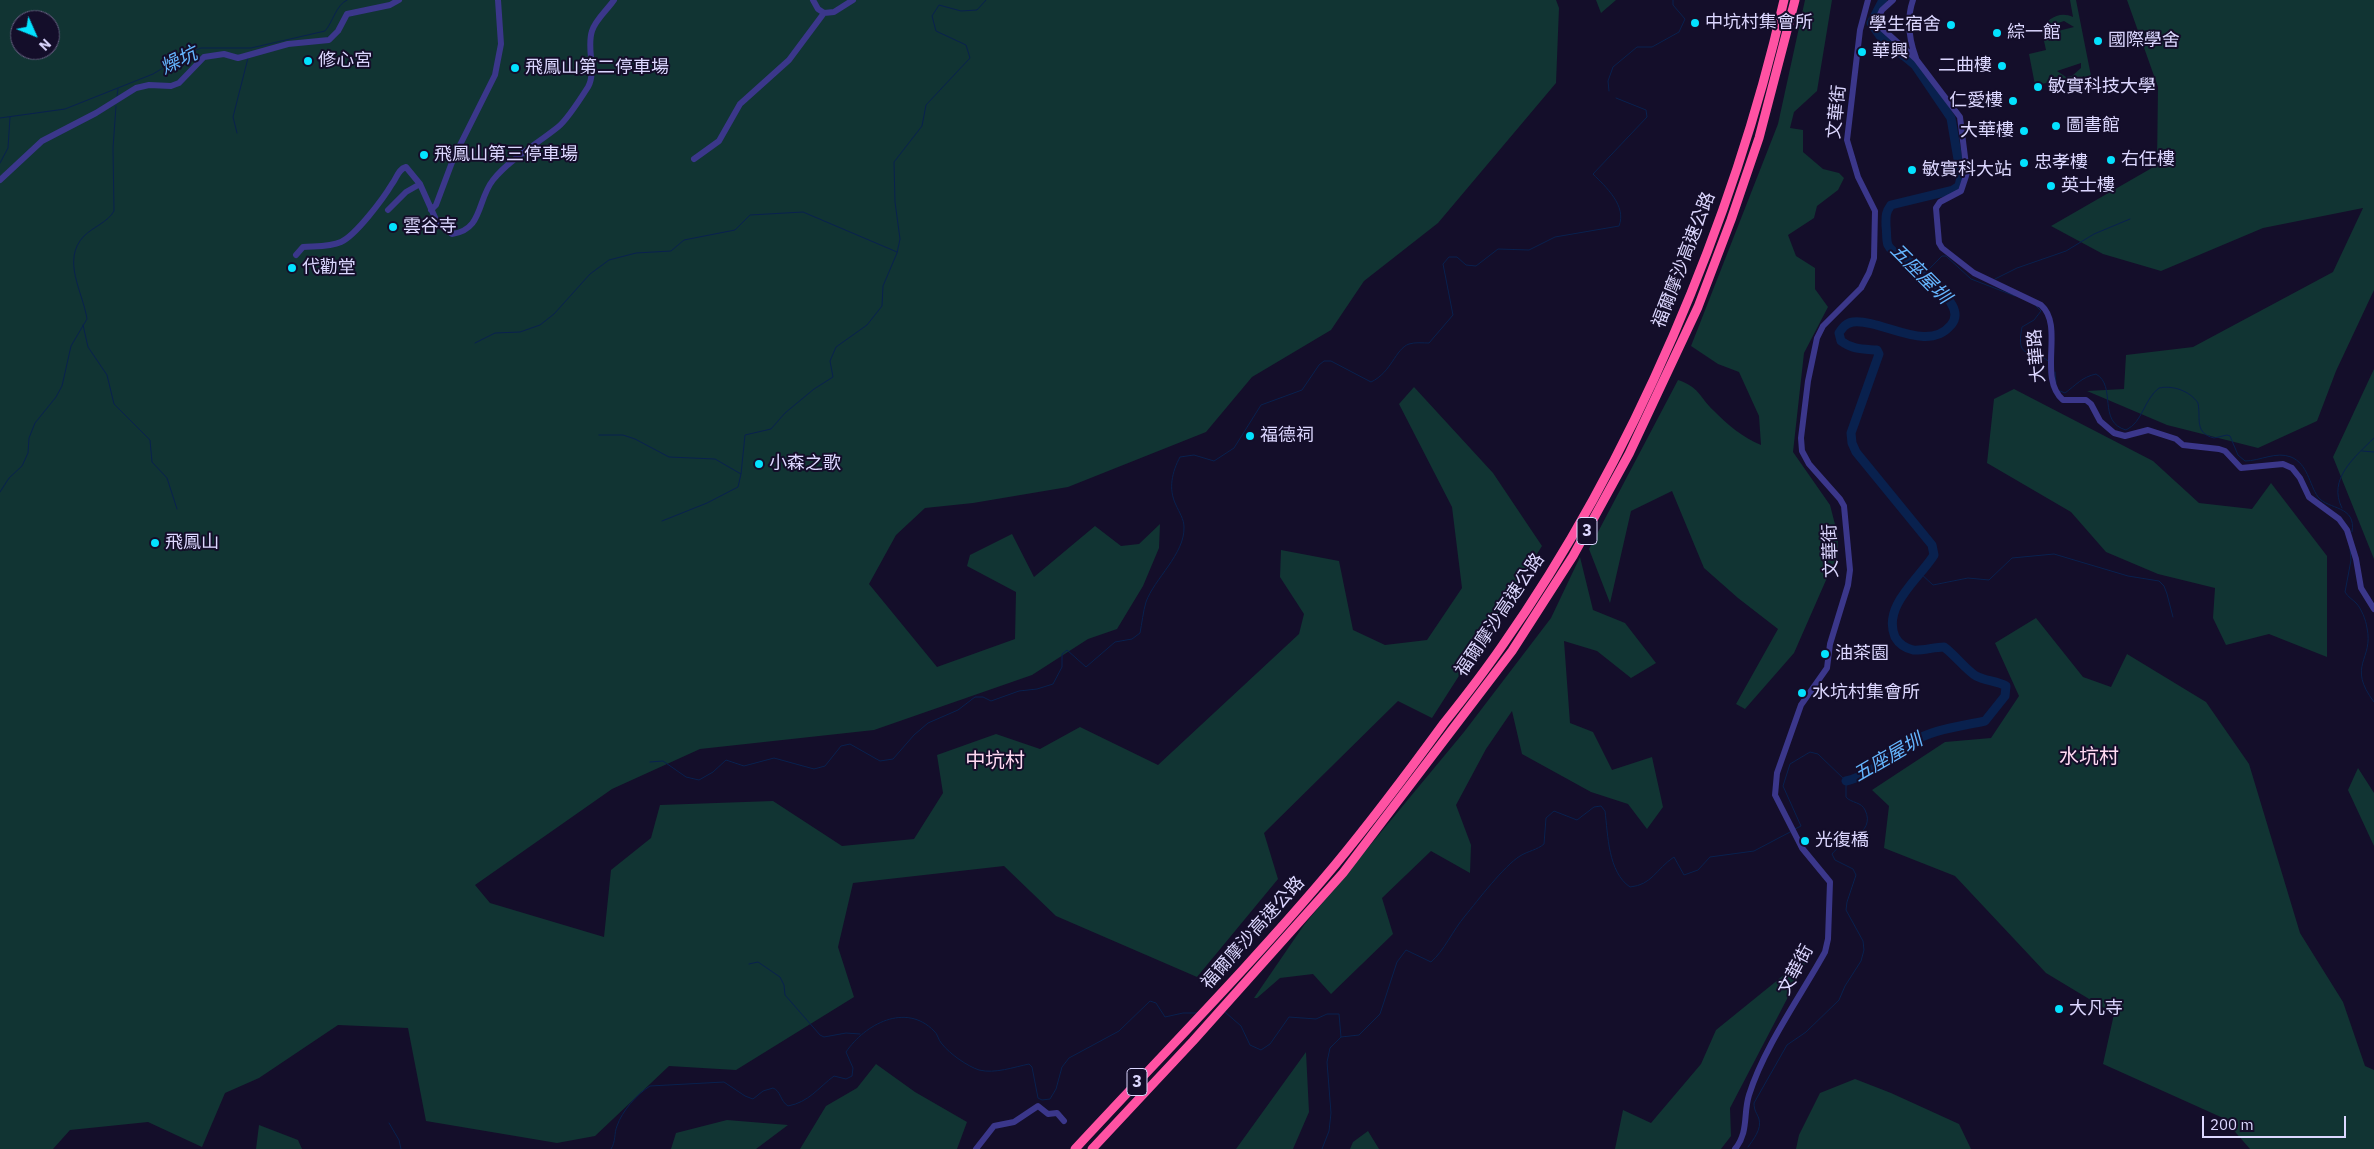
<!DOCTYPE html>
<meta charset="utf-8">
<style>
body{margin:0}
#map{position:relative;width:2374px;height:1149px;overflow:hidden;background:#140e2a;font-family:"IBM Plex Sans",sans-serif}
canvas{display:block}
.north{position:absolute;left:10px;top:10px;width:50px;height:50px;box-sizing:border-box;background:#140e2a;border:1px solid #645e7f;border-radius:50%;rotate:134deg;font-size:14px;font-weight:700;line-height:20px;text-align:center;color:#dcd7ff}
.north::after{content:'';display:block;margin:auto;width:18px;height:22px;background:#03e2ff;clip-path:polygon(50% 0,100% 100%,50% 72%,0 100%)}
.scale{position:absolute;left:2202px;top:1116px;width:144px;height:22px;box-sizing:border-box;border:2px solid #dcd7ff;border-top:0;padding-left:6px;font-size:15px;line-height:18px;white-space:nowrap;color:#dcd7ff;-webkit-text-stroke:4px #140e2a;paint-order:stroke}
</style>
<div id="map">
<canvas width="2374" height="1149"></canvas>
<div class="north">N</div>
<div class="scale">200 m</div>
</div>
<script>
const ctx = document.querySelector('canvas').getContext('2d');
ctx.lineJoin = 'round';
function fillPath(path, color) {
  ctx.fillStyle = color;
  ctx.fill(path, 'evenodd');
}
function trace(path, color, width, dash) {
  ctx.strokeStyle = color;
  ctx.lineWidth = width;
  ctx.lineCap = dash ? 'butt' : 'round';
  ctx.setLineDash(dash || []);
  ctx.stroke(path);
}
function write(font, color, halo, rows, align = 'center') {
  ctx.font = font + ' "IBM Plex Sans","Noto Sans TC",sans-serif';
  ctx.lineWidth = 4;
  ctx.setLineDash([]);
  ctx.textBaseline = 'middle';
  ctx.strokeStyle = halo;
  ctx.fillStyle = color;
  for (const [text, x, y, turn = 0] of rows) {
    ctx.save();
    ctx.translate(x, y);
    ctx.rotate((+turn || 0) * Math.PI / 180);
    ctx.textAlign = isNaN(turn) ? turn : align;
    if (halo) ctx.strokeText(text, 0, 0);
    ctx.fillText(text, 0, 0);
    ctx.restore();
  }
}
fillPath(new Path2D(`
 M0,0H1556L1559,8L1556,83L1438,223L1364,281L1331,330L1252,377L1206,432L1068,487L973,503L925,508L896,535L869,584L937,667L1015,639L1016,592L967,566L970,555L1012,534L1034,577L1095,526L1121,546L1139,544L1160,524L1159,548L1143,586L1117,629L1088,639L1032,675L874,730L700,749L612,789L475,885L490,903L604,937L611,870L651,838L660,805L773,801L842,846L914,839L943,793L937,755L996,734L1040,749L1080,727L1158,765L1299,634L1304,614L1280,577L1281,550L1339,561L1353,630L1385,645L1427,640L1462,588L1452,507L1399,404L1414,387L1493,473L1542,546L1432,718L1398,701L1264,833L1278,879L1197,977L1056,916L1004,866L853,883L838,947L854,997L736,1070L669,1066L595,1136L557,1143L426,1121L408,1028L338,1025L259,1078L225,1093L202,1147L148,1122L70,1130L53,1149H0ZM20,20H50V50H20Z
 M1596,0H1616L1601,13Z
 M1805,0H1832L1817,91L1794,112L1790,128L1803,130V152L1823,169L1839,173L1844,178L1838,190L1817,206L1814,218L1788,235L1796,256L1815,268V289L1828,307L1804,353L1793,452L1830,505L1838,536L1837,572L1830,571L1794,653L1745,709L1736,704L1778,629L1738,598L1704,568L1672,491L1631,511L1610,603L1589,549L1678,380C1699,387 1699,396 1713,410C1727,424 1743,438 1761,445L1759,416L1739,372L1718,364L1691,346L1778,124Z
 M2070,0H2076L2092,81L2086,83L2084,76L2070,86C2060,84 2057,82 2051,74L2052,82L2035,85L2029,54L2046,50L2042,32C2046,18 2060,11 2073,17ZM2064,21L2074,27L2050,33L2058,23ZM2081,63V68L2072,76L2066,77L2057,71Z
 M2127,0H2374V290L2336,371L2317,421L2258,448L2167,425L2087,391L2124,389L2126,355L2193,347L2333,272L2363,208L2263,228L2161,271L2103,254L2051,226L2157,165L2158,87Z
 M2374,369V559L2333,457Z
 M2014,389L2153,461L2199,503L2252,509L2271,483L2327,556V657L2269,634L2226,645L2213,618L2215,588L2158,574L2106,552L2071,512L1987,463L1994,399Z
 M1580,557L1593,610L1625,623L1656,663L1631,678L1597,651L1564,641L1570,723L1593,732L1612,770L1652,757L1663,807L1647,829L1628,804L1591,792L1522,754L1512,711L1486,749L1456,805L1471,845L1470,873L1431,851L1382,898L1393,934L1331,994L1313,974L1280,978L1257,998H1254L1304,925L1464,732L1551,618Z
 M2036,618L2083,677L2111,687L2127,654L2206,702L2249,764L2300,933L2343,1002L2365,1066L2374,1070V1149H2250L2223,1118L2103,1064L2114,1014L2046,973L1955,876L1884,848L1889,806L1872,790L1945,742L1991,738L2019,696L1995,643Z
 M2358,768L2374,793V846L2348,790Z
 M1811,953L1730,1108L1731,1136L1721,1149H1615L1623,1110L1651,1123L1701,1064L1716,1030Z
 M1306,1052L1309,1112L1293,1149H1236Z
 M876,1064L915,1092L967,1122L957,1149H800L826,1106L857,1088Z
 M1855,1079L1891,1093L1959,1124L1971,1149H1796L1799,1135L1820,1093Z
 M727,1120L788,1125L756,1149H671L676,1133Z
 M259,1125L298,1140L302,1149H256Z
 M1368,1131L1379,1149H1350L1353,1142Z`), '#113433');
trace(new Path2D(`
 M1609,91L1608,81L1613,67L1637,47H1652L1679,32L1685,19L1673,5V0
 M117,96L118,89
 M0,118L65,109L153,74L186,54L201,48H251L325,31C333,22 336,5 347,0
 M237,133L233,117L248,58
 M0,163L8,148L10,117
 M1924,274L1942,256H1946L1971,279L2015,296
 M1995,279L2017,268L2066,251L2094,234L2130,219
 M2036,306L2041,311L2034,320L2022,327C2015,363 2033,347 2048,361
 M83,325L88,347L107,375L114,404L150,440L152,462L167,478L177,509
 M475,343L495,333L520,332L540,325L554,314L590,274L609,260L636,253L671,251L684,240L735,230L750,215L803,212L897,252
 M2055,372L2056,383
 M2060,391L2065,393C2076,385 2082,377 2096,374C2117,386 2097,422 2126,430C2143,422 2144,399 2159,388C2173,385 2190,391 2198,403C2201,419 2194,433 2214,438L2227,435L2230,436L2238,455L2245,461C2260,461 2276,451 2291,457C2308,464 2309,484 2318,497C2328,510 2357,505 2352,532
 M599,435H623L635,439L669,457L715,459L741,474L745,435L771,429L785,413L814,389L833,377L830,361L836,347L867,325L882,306L883,286L897,253L900,239L895,202L894,162L922,126L926,105L970,58L966,45L936,31L932,16L939,5L961,11L977,10L986,0
 M2362,451L2374,452
 M0,492L9,478L22,466L28,453L29,438L35,423L56,397L62,386L71,346L87,319C83,292 61,260 84,236C93,227 108,222 114,211L113,148L116,106
 M2342,508C2327,479 2355,457 2374,438
 M662,521L707,503L738,487L741,474
 M2350,548L2351,560L2345,592C2348,597 2352,599 2356,603C2361,608 2366,620 2367,628C2374,660 2346,665 2374,702
 M1920,573L1933,585L1968,578L1989,580L2012,558L2054,554L2128,576L2159,581L2164,586L2167,594L2173,617
 M650,762L663,761L686,777L699,780L713,772L726,760L744,766L774,758L814,769L825,766L841,746L850,744L880,761L893,759L914,735L928,723L958,710L975,697H983L991,701L1019,691L1037,689L1053,684L1062,667V654L1067,650L1086,667L1115,642L1132,639L1140,633C1142,623 1143,612 1146,602C1154,579 1185,554 1184,527C1184,519 1179,512 1176,505C1168,489 1172,472 1180,457L1194,455L1214,461L1234,448L1261,405L1302,390L1319,365L1324,361H1331L1371,382C1392,372 1395,349 1409,344C1415,342 1423,343 1429,343L1453,315L1443,264L1449,257H1457L1466,265L1476,266L1498,249L1529,250L1555,237L1619,226C1627,206 1606,187 1593,174L1647,117L1646,110L1616,98
 M749,964L758,962L780,977L784,985L785,995L820,1035L824,1037L846,1033L860,1034
 M1225,1012L1241,1026L1250,1045L1261,1050L1270,1044L1289,1017L1316,1019L1327,1014H1339L1341,1037L1359,1035L1380,1014L1397,962L1406,950L1431,962C1444,951 1453,930 1465,916C1478,900 1504,866 1520,856C1528,851 1537,850 1544,844L1546,818L1554,811L1577,820L1594,807L1601,806L1605,811C1608,835 1608,872 1630,887C1652,885 1656,869 1674,857L1684,875L1698,870L1710,857L1754,851L1792,831
 M389,1123L399,1140L401,1149
 M1748,1147C1753,1140 1762,1129 1759,1119C1757,1113 1754,1111 1754,1103L1787,1045L1806,1032L1839,1000L1845,986L1861,961L1864,950L1863,941L1846,910L1847,902L1856,875L1853,869L1835,860L1832,854C1841,841 1877,834 1865,810C1862,802 1851,803 1846,797V781L1818,754L1810,752L1790,764L1783,786L1801,826L1795,829
 M611,1149C616,1142 614,1133 617,1126C622,1111 637,1094 650,1086L724,1082L745,1096L753,1099L763,1091L773,1088C781,1091 780,1101 788,1106C809,1102 818,1088 834,1076L846,1079L852,1076L853,1068L846,1052C865,1024 906,1002 934,1031C938,1034 938,1040 942,1044C950,1054 967,1066 979,1070C995,1074 1014,1067 1029,1064L1032,1067L1038,1098L1042,1100L1050,1099L1056,1089L1062,1067L1069,1058L1119,1031L1150,1001L1156,1003L1165,1017L1183,1013H1199
 M1322,1149L1329,1131L1331,1113L1327,1062L1330,1048L1341,1037`), '#09214e', 1);
trace(new Path2D(`
 M1846,781C1871,775 1886,757 1908,744C1933,729 1957,727 1985,721L2005,696L2006,686C1997,681 1986,681 1976,676C1966,670 1955,655 1944,647C1934,647 1922,651 1913,650C1905,648 1899,644 1895,637C1882,606 1919,579 1934,555L1932,545L1856,452L1852,443L1851,433L1879,354L1877,350C1863,349 1853,350 1841,341L1839,333C1843,327 1846,323 1853,322C1883,319 1927,354 1951,325C1965,309 1939,290 1929,279C1923,274 1918,267 1912,263C1905,257 1892,254 1888,245C1886,240 1887,232 1886,226C1886,217 1885,213 1891,205L1953,190L1959,186L1961,177L1951,118L1915,65L1880,36L1871,23L1883,0`), '#09214e', 9);
trace(new Path2D(`
 M813,0L818,9L824,13L834,12L853,0
 M1893,0L1882,10L1876,23L1916,59L1960,117L1967,173L1961,191L1940,202L1936,208L1939,243L1942,248L1974,273L2041,305C2065,326 2037,377 2063,400H2086L2091,404L2100,421L2114,433L2125,436L2148,430L2176,439L2183,445L2219,449L2225,451L2241,468L2283,464L2292,468L2300,478L2309,497L2339,519L2347,530L2356,559L2361,588L2374,609
 M1913,0C1906,20 1909,39 1916,58
 M694,159L719,141L740,104L789,60L824,13
 M0,180L42,141L96,113L136,88L149,85L171,86L179,83L204,57L224,54L238,58L288,44L329,40L338,31L347,14L390,5L399,0
 M388,210L406,192L420,184
 M431,210L436,205L454,157L495,75L501,44L498,0
 M296,255L303,247C316,246 330,247 341,242C356,235 383,199 392,184C397,178 398,169 406,167L420,184L437,222L452,234C483,230 477,200 493,180C510,159 537,144 558,127C567,120 581,98 588,87C597,71 586,48 592,31C595,20 608,9 614,0
 M976,1149L994,1126L1014,1122L1038,1106L1048,1114L1057,1113L1064,1121
 M1735,1149C1749,1132 1743,1114 1749,1095C1764,1047 1800,997 1825,952L1828,939L1830,882L1802,848L1775,795L1777,773L1801,705L1827,668L1830,644L1848,585L1850,570L1844,506L1840,499L1809,464L1802,451L1801,438L1808,381L1817,338L1823,326L1861,288L1869,273L1874,258L1875,211L1858,177L1847,140L1860,30L1868,0`), '#3b378b', 6);
trace(new Path2D(`
 M1075,1149C1162,1055 1253,963 1335,865C1373,819 1409,771 1444,723C1464,698 1484,672 1502,646C1632,461 1734,220 1784,0
 M1092,1149L1193,1041L1343,873L1512,651L1573,556L1629,454L1698,307L1731,220L1759,138L1795,0`), '#ff52a3', 9);
for (const [x, y, r, color] of [
 [1695,23,5,"#03e2ff"],
 [1951,25,5,"#03e2ff"],
 [1997,33,5,"#03e2ff"],
 [2098,41,5,"#03e2ff"],
 [1862,52,5,"#03e2ff"],
 [308,61,5,"#03e2ff"],
 [2002,66,5,"#03e2ff"],
 [515,68,5,"#03e2ff"],
 [2038,87,5,"#03e2ff"],
 [2013,101,5,"#03e2ff"],
 [2056,126,5,"#03e2ff"],
 [2024,131,5,"#03e2ff"],
 [424,155,5,"#03e2ff"],
 [2111,160,5,"#03e2ff"],
 [2024,163,5,"#03e2ff"],
 [1912,170,5,"#03e2ff"],
 [2051,186,5,"#03e2ff"],
 [393,227,5,"#03e2ff"],
 [292,268,5,"#03e2ff"],
 [1250,436,5,"#03e2ff"],
 [759,464,5,"#03e2ff"],
 [155,543,5,"#03e2ff"],
 [1825,654,5,"#03e2ff"],
 [1802,693,5,"#03e2ff"],
 [1805,841,5,"#03e2ff"],
 [2059,1009,5,"#03e2ff"]
]) {
  const dot = new Path2D();
  dot.arc(x, y, r, 0, 2 * Math.PI);
  ctx.fillStyle = color;
  ctx.fill(dot);
  trace(dot, '#140e2a', 2);
}
for (const [x, y, w] of [
 [1587,531,20],
 [1137,1082,20]
]) {
  const box = new Path2D();
  box.roundRect(x - w / 2, y - 13.5, w, 27, 4);
  ctx.fillStyle = '#140e2a';
  ctx.fill(box);
  trace(box, '#dcd7ff', 1);
}
write('bold 16px', '#dcd7ff', null, [
 ["3",1587,531],
 ["3",1137,1082]
]);
write('18px', '#dcd7ff', '#140e2a', [
 ["中坑村集會所",1705,23],
 ["學生宿舍",1941,25,"right"],
 ["綜一館",2007,33],
 ["國際學舍",2108,41],
 ["華興",1872,52],
 ["修心宮",318,61],
 ["二曲樓",1992,66,"right"],
 ["飛鳳山第二停車場",525,68],
 ["敏實科技大學",2048,87],
 ["仁愛樓",2003,101,"right"],
 ["圖書館",2066,126],
 ["大華樓",2014,131,"right"],
 ["飛鳳山第三停車場",434,155],
 ["右任樓",2121,160],
 ["忠孝樓",2034,163],
 ["敏實科大站",1922,170],
 ["英士樓",2061,186],
 ["雲谷寺",403,227],
 ["代勸堂",302,268],
 ["福德祠",1260,436],
 ["小森之歌",769,464],
 ["飛鳳山",165,543],
 ["油茶園",1835,654],
 ["水坑村集會所",1812,693],
 ["光復橋",1815,841],
 ["大凡寺",2069,1009]
], 'left');
write('18px', '#dcd7ff', '#140e2a', [
 ["文華街",1837,112,-84],
 ["福爾摩沙高速公路",1684,260,-69],
 ["大華路",2037,356,-95],
 ["文華街",1831,551,-92],
 ["福爾摩沙高速公路",1500,615,-56],
 ["福爾摩沙高速公路",1253,933,-48],
 ["文華街",1796,970,-62]
]);
write('italic 19px', '#65b6ff', '#140e2a', [
 ["燥坑",179,61,-26],
 ["五座屋圳",1920,274,45],
 ["五座屋圳",1888,758,-30]
]);
write('20px', '#ffd9f1', '#140e2a', [
 ["水坑村",2089,757],
 ["中坑村",995,761]
]);
</script>
